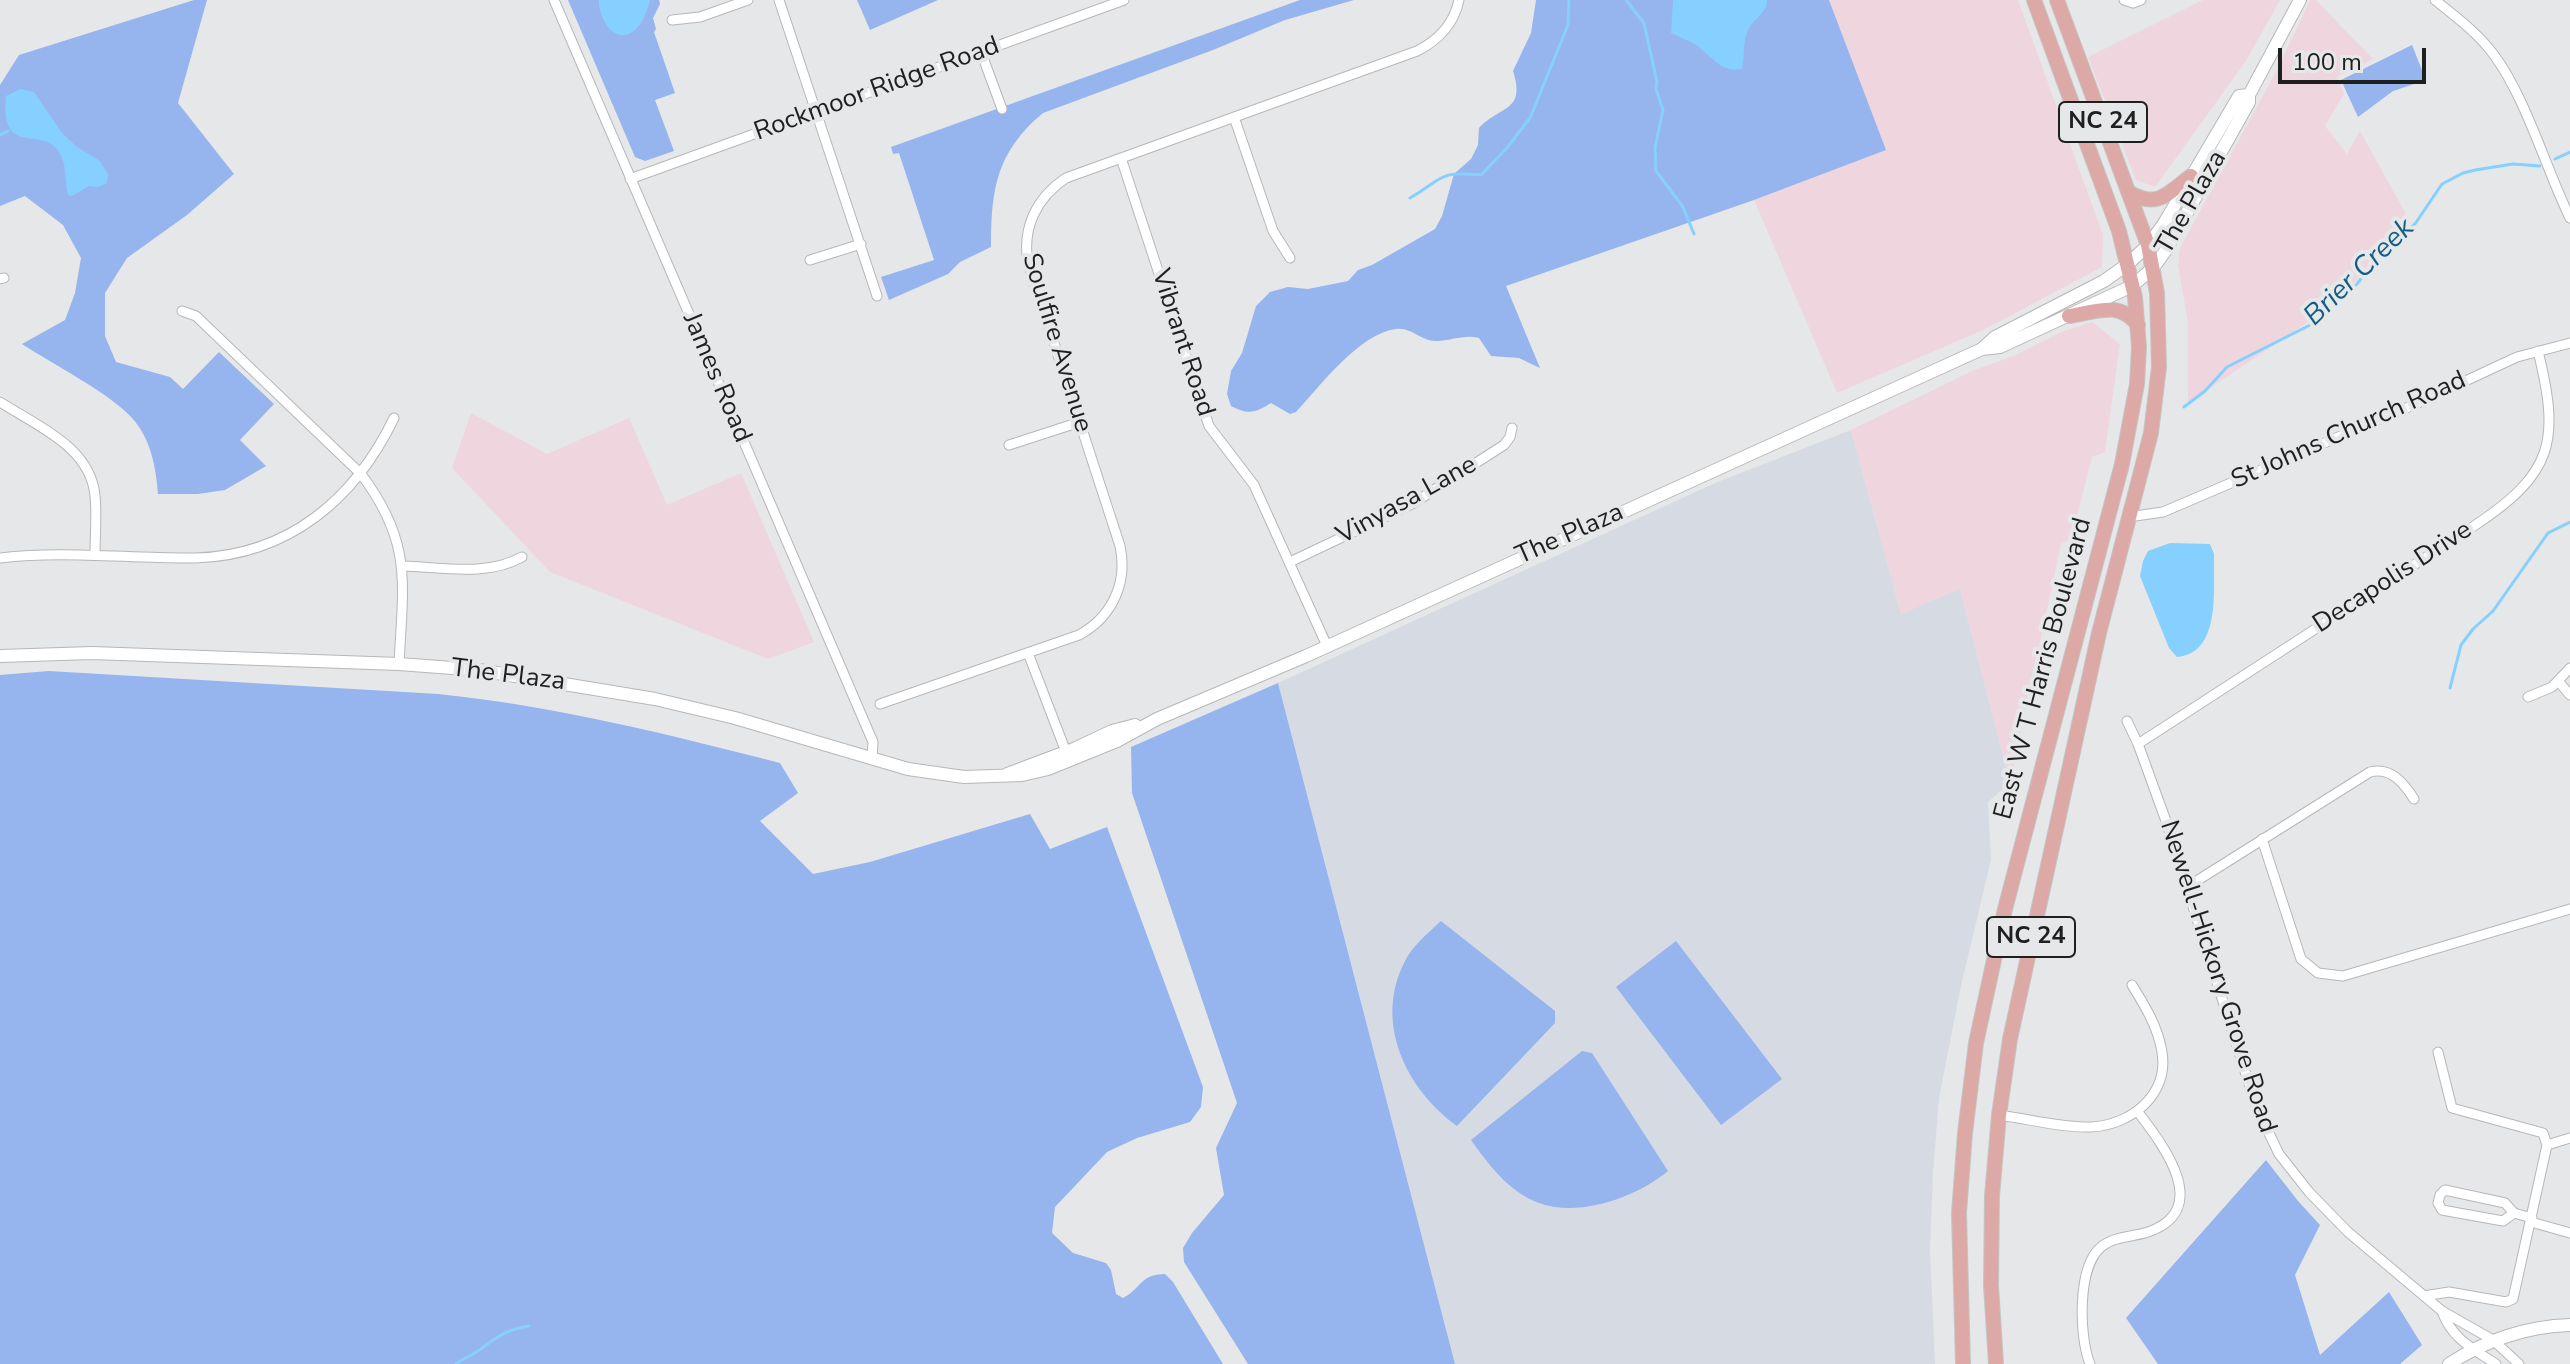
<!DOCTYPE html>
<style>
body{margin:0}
#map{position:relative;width:2570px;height:1364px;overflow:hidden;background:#e6e7e9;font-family:"Nunito Sans",sans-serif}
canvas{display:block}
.scale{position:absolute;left:2278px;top:48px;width:148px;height:36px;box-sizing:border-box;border:4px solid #1e1f1f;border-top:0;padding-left:10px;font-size:24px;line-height:28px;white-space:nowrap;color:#1e1f1f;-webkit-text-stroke:6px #e6e7e9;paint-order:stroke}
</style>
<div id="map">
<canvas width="2570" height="1364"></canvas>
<div class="scale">100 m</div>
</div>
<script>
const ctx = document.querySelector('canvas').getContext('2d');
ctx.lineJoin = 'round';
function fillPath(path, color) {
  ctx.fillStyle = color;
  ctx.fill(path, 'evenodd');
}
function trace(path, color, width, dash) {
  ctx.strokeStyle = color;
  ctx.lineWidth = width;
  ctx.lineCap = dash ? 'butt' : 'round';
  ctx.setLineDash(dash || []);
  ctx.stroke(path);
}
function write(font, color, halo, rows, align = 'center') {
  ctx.font = font + ' "Nunito Sans",sans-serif';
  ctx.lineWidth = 8;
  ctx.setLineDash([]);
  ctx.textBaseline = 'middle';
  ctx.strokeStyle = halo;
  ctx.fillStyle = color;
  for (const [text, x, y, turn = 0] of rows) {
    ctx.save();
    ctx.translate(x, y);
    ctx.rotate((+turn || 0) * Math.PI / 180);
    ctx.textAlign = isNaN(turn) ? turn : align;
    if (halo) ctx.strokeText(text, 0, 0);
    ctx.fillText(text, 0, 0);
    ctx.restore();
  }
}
fillPath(new Path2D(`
 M1829,0H2018L2103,235L2102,267L1983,330L1837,393L1754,200L1885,150Z
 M2203,0H2280L2246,61L2155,187L2136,180L2088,57Z
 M2310,0H2316L2373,59L2337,77L2344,94L2325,126L2347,154L2360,131L2411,223L2364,270L2342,299L2188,403V323L2178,265L2180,248L2277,70Z
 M2092,322L2120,344L2105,452L2092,457L2071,539L2061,544L2010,783L1960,590L1901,614L1851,430L1974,370L2011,357L2061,332Z
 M471,413L547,454L629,418L667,505L741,473L814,642L768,659L550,572L452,468Z`), '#efd6de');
fillPath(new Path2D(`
 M1851,430L1901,614L1960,589L2010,783L1988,802L1991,860L1961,986L1939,1098L1933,1173L1930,1249L1935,1364H1455L1278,683L1715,483Z`), '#d6dbe3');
fillPath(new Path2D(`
 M194,0H207L178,103L234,174L187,215L127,258L105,293V336L116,362L170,377L183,389L219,352L274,404L240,440L266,466L225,490L198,494H158C156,467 151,439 132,418C111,394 51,363 22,344L65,320L75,293L81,258L63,225L25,196L0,206V85L19,55Z
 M568,0H659L660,4L653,18L656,29L654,32L675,93L655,100L674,151L645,161L635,157Z
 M857,0H938L870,30Z
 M1300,0H1354L1285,20L1213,50L1043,113C996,152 991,190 991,247L960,262L948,274L889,300L881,277L934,260L899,153L893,154L891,147Z
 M1536,0H1829L1886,150L1754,200L1506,286L1540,368L1519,358L1491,356L1479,338C1465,334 1451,341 1436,341C1420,341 1412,327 1396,329C1360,333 1320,386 1296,412L1290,414L1271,403C1255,413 1248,415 1231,406L1227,394L1231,371L1242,353L1256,306L1270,292L1288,287L1308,289L1348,281L1358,270L1372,265L1435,229L1442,216L1454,174L1471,159L1478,145L1479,128C1501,105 1526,112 1513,71L1531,33Z
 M2412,45L2426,80L2393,91L2358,117L2341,80Z
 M49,671L438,694C555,706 667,734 780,763L798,793L760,821L813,874L870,862L1030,814L1050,849L1107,827L1203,1087L1201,1107L1190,1122L1137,1138L1107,1152L1055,1207L1052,1233L1073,1253L1106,1263L1111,1270L1116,1294L1123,1298C1141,1289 1140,1274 1165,1274L1173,1282L1223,1364H0V675Z
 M1278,683L1455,1364H1248L1184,1262L1183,1248L1192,1233L1224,1195L1216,1148L1237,1103L1132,793L1131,747Z
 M1441,921L1555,1011V1023L1457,1126C1406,1089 1374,1023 1404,963C1412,946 1427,934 1441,921Z
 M1676,941L1782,1079L1721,1125L1616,987Z
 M1582,1051L1592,1053L1668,1171C1637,1197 1579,1218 1539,1203C1509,1192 1489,1165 1471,1140Z
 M2266,1160L2298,1201L2320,1225L2295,1275L2320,1355L2389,1292L2422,1345L2400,1364H2158L2126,1318Z`), '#96b4ee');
fillPath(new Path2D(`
 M599,0H650C647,11 644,22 635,30C615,47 598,18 599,0Z
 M1673,0H1767C1767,13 1756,17 1749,28C1742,40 1745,56 1742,69C1720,73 1712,56 1696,45C1688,40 1679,37 1671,33Z
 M20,89L34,92L62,133L77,147L100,161L108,174L107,183L98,187L89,186L72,196L68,195C64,178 68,159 54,146C35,130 0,153 6,96Z
 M2170,543L2210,544L2214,554C2213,588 2222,653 2177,657L2169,648L2140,576L2143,561L2148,551Z`), '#86d0ff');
trace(new Path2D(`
 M1626,0L1644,23L1657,82L1656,89L1663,110L1655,148L1656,171L1683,207L1694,234
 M0,135L8,131
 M2555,159L2570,152
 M1410,198C1445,178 1436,171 1481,175L1506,149L1530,118L1568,25L1569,0
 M2184,407L2205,391L2227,367L2318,321L2357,284L2381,251L2415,224L2442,184L2463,173L2475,170L2513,164L2540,166
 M2450,688L2461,645L2473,629L2493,611L2548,533L2570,522
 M456,1364C462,1359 471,1356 478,1351C497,1337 505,1330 529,1326`), '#86d0ff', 3);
const street = new Path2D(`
 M554,0L873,742L872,758
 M779,0L877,296
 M2124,0L2133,3L2141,0
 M2435,0C2456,17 2478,33 2494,55C2526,98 2546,169 2570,218
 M672,20L700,17L748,0
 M981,52L1002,109
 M1234,117L1273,231L1290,258
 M1121,158L1209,426L1254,485L1327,646
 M630,179L1124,0
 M810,260L861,244
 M0,279L4,278
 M182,311L196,316L361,474C413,543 403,583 399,664
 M0,402C37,426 91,447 95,496C97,515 95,535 95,554
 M1009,445L1080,422
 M2128,517L2163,512L2418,403L2517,357L2570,343
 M0,558C65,550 130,559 196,558C289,555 355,499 394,418
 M1290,562L1412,504L1504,445L1510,437L1512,428
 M403,566C442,567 486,577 522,557
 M1028,653L1066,752
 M2558,681L2570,695
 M2528,697L2552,687L2570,668
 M880,704L1079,635C1112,617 1128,583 1120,546L1028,263C1022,228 1036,198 1066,178L1417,51C1439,40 1454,24 1459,0
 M2127,721L2138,744L2166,821L2256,1106L2279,1154L2309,1192L2348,1232L2442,1311L2493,1340L2519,1364
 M2138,744L2474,526C2554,473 2560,441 2538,351
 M2262,839L2301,959L2318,973L2343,976L2570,909
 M2187,887L2370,772C2391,767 2404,783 2414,799
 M2438,1052L2452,1108L2543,1133L2547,1145
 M1999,1115C2029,1119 2062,1128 2091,1127C2131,1125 2169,1095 2162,1052C2158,1027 2145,1006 2132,985
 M2514,1213L2503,1221L2442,1210L2438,1203L2440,1195L2445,1190L2505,1203L2514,1213L2532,1218
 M2531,1222L2570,1233
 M2424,1296L2449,1292L2506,1302L2513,1299L2547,1145L2570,1138
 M2442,1311C2451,1338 2473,1349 2496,1364
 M2090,1364C2079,1337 2077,1267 2101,1247C2114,1236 2133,1237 2148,1232C2213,1209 2163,1145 2138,1112`);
const secondary = new Path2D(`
 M1982,349L1995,337L2104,281L2128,264L2148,245L2163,225L2239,96L2249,95
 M0,656L92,653L399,664L479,670L655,699L735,718L908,769L964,777L1022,775L1048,769L1117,741L1157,719L1306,656L1982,349L2000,347L2132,286L2153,268L2166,250L2249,102V95L2300,0
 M1007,774L1076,748L1112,731L1135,725
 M2449,1364C2484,1341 2527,1326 2570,1325`);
const primary = new Path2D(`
 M2130,193C2158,209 2168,193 2191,176
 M2069,316C2096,312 2119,300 2138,325
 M1963,1364L1959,1213L1965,1133L1976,1043L2005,909L2122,464L2137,384L2139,347L2135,297L2119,231L2034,0
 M1996,1364L1991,1285L1992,1196L1999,1115L2010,1039L2099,633L2151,433L2159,367L2157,293L2148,245L2057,0`);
trace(street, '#b6b7b9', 11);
trace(secondary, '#b6b7b9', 14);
trace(primary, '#c4c5c5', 16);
trace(street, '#fff', 9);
trace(secondary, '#fff', 12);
trace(primary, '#dda9a7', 14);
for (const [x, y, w] of [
 [2103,122,88],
 [2031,937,88]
]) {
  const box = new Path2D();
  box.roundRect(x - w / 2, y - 20, w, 40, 6);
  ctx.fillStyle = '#e6e7e9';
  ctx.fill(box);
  trace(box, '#1e1f1f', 2);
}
write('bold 24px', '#1e1f1f', null, [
 ["NC 24",2103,122],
 ["NC 24",2031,937]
]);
write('26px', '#1e1f1f', '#e6e7e9', [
 ["Rockmoor Ridge Road",877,90,-20],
 ["The Plaza",2192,203,-60],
 ["Soulfire Avenue",1056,343,73],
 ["Vibrant Road",1182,343,72],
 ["James Road",716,378,67],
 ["St Johns Church Road",2349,431,-24],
 ["Vinyasa Lane",1407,501,-29],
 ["The Plaza",1570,535,-24],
 ["Decapolis Drive",2393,578,-33],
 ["East W T Harris Boulevard",2044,669,-75],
 ["The Plaza",508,676,7],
 ["Newell-Hickory Grove Road",2217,977,72]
]);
write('italic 28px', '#135d84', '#e6e7e9', [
 ["Brier Creek",2360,273,-44]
]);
</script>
